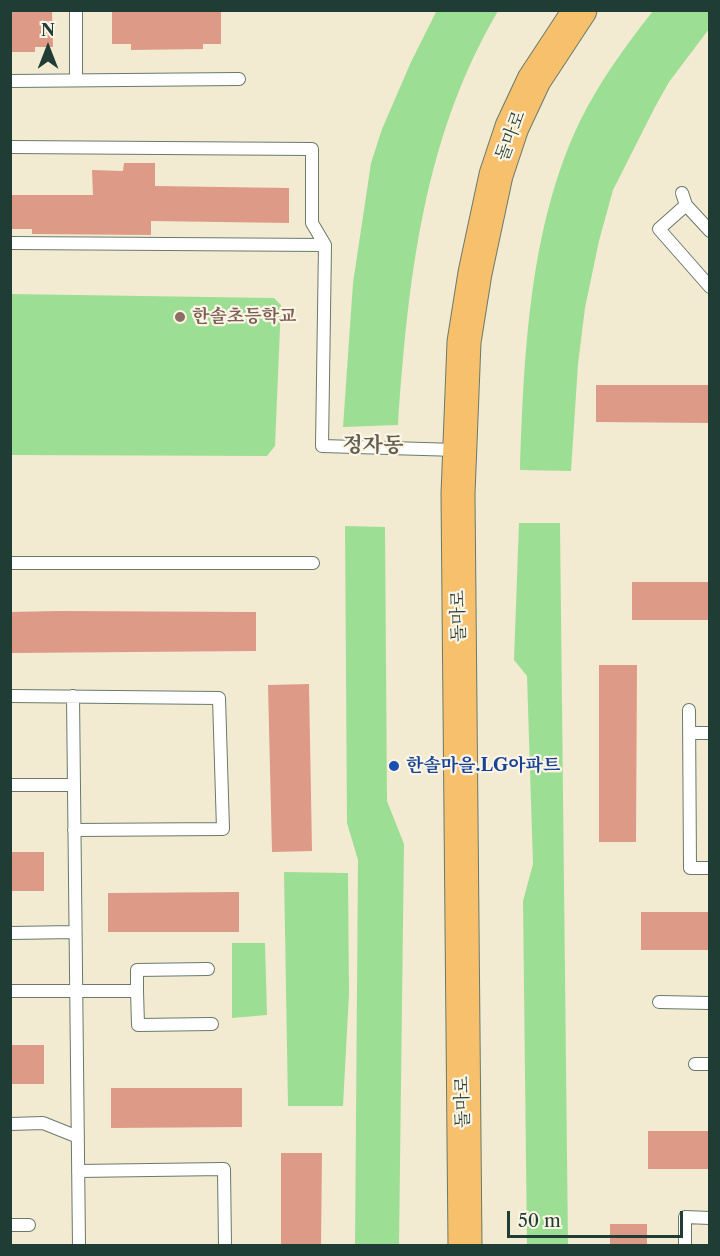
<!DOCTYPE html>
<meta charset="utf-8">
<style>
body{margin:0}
#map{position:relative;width:720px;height:1256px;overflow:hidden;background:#f2ebd1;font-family:"Libre Caslon Text",serif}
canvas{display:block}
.frame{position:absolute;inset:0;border:12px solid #1f3d34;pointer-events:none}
.north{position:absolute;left:18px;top:18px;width:60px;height:60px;-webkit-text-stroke:4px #fcf5e5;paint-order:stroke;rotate:0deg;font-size:16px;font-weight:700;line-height:24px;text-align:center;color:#1f3d34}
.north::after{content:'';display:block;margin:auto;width:21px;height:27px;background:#1f3d34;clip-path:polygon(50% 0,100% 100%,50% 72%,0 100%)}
.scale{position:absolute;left:507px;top:1211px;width:176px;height:27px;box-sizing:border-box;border:3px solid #1f3d34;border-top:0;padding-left:8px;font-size:18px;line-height:21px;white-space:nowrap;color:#1f3d34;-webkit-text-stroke:4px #fcf5e5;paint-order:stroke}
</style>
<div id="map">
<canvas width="720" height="1256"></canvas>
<div class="frame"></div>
<div class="north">N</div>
<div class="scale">50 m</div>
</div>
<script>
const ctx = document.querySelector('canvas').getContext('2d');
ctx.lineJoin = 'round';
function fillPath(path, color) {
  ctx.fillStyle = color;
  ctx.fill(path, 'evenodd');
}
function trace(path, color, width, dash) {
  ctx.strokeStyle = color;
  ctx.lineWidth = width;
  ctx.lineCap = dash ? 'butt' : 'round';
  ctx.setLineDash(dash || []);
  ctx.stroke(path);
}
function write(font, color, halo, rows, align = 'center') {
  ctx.font = font + ' "Libre Caslon Text","Noto Serif KR",serif';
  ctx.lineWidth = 4.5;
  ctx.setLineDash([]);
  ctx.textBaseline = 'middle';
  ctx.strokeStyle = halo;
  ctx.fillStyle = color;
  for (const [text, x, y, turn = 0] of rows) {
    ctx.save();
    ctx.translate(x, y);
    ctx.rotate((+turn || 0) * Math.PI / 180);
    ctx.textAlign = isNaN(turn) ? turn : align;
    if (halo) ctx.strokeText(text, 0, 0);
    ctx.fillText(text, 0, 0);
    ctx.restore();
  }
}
fillPath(new Path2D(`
 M437,10L498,11C423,138 408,281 398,425L343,427L353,283L371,163L382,129L411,62Z
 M653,11H709V29L669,82L655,107L613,190L599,241L585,308L578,364L571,471L520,470C524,354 529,227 580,121C600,81 626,45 653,11Z
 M11,294L274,298L281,305L275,446L267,456L11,455Z
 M519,523H560L568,1245H527L523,901L533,864L527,676L514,660Z
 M345,526L385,527L387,801L404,844L399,1245H355L358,860L347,823Z
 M284,872L348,873L349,994L343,1106H288Z
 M232,943H265L267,1015L232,1018Z`), '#9dde95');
fillPath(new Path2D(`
 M10,10H52L53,47H35V52H10Z
 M112,10H221V44H203V49L131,50V44H112Z
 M124,163H155V186L289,188V223L151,221V235L32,234V229H10V195H93L92,170L123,171Z
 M596,385H710V423L596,422Z
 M632,582H710V620H632Z
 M58,611L256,612V651L10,653V612Z
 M599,665H637L636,842H599Z
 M309,684L312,851L272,852L268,685Z
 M10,852H44V891H10Z
 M239,892V932H108V893Z
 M641,912H710V950H641Z
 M10,1045H44V1084H10Z
 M111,1088H242V1127L111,1128Z
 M648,1131H710V1169H648Z
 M281,1153H322L321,1245H281Z
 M610,1224H647V1245H610Z`), '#dd9a87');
const lane = new Path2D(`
 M76,80V10
 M10,81L239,79
 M10,147L312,149V223L325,245L322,446L457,450
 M682,193L686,205
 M710,231L686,205L659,229L710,287
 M10,243L325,245
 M10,563H313
 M10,696L219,698L223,829L74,830
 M73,696L79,1246
 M689,710L690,868H710
 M689,733H710
 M10,785H74
 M10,933L75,932
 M10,991H137V970L208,969
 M137,991L138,1025L212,1024
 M659,1002L710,1003
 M695,1064H710
 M10,1124L43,1123L78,1137
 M78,1171L224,1169L225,1246
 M10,1225H29
 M685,1246V1217L710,1218`);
const primary = new Path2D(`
 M465,1246L458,494L464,342L475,273L496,175L512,127L534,80L580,10`);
trace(lane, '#697a6b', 14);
trace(primary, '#697a6b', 35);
trace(lane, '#fff', 12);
trace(primary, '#f7c06c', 33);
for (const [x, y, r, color] of [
 [180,317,6,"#8d6e63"],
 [394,766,6,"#1a4fb4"]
]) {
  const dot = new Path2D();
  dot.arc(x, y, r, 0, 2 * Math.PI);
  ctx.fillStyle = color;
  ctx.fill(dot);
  trace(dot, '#fcf5e5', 2);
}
write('18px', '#1f3d34', '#fcf5e5', [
 ["돌마로",511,136,-69],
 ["돌마로",459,616,-91],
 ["돌마로",463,1102,-91]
]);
write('bold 18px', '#785e54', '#fcf5e5', [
 ["한솔초등학교",192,317]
], 'left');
write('bold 18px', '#164399', '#fcf5e5', [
 ["한솔마을.LG아파트",406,766]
], 'left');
write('bold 21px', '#625e51', '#fcf5e5', [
 ["정자동",373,446]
]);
</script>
